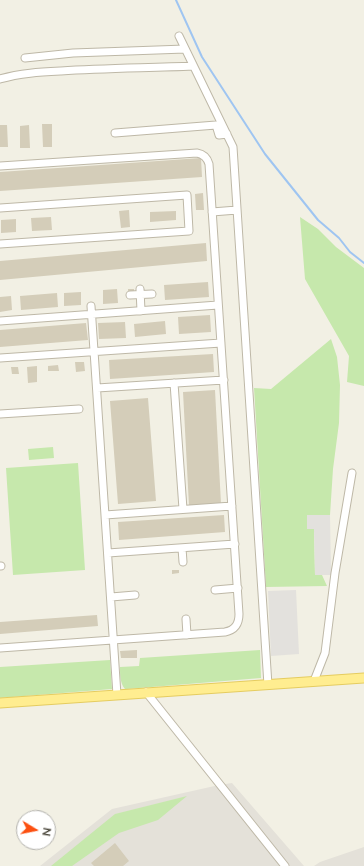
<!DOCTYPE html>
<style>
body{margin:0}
#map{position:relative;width:364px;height:866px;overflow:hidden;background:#f2f0e4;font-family:Lato,sans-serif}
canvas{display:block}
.north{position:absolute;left:16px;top:810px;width:40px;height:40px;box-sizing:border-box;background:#fff;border:1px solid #b4b3ae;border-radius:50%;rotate:100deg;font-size:11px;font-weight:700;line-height:16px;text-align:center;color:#444034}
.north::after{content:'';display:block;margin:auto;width:14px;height:18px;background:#fc5011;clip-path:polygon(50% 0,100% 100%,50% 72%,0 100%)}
</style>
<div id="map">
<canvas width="364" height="866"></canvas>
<div class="north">N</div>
</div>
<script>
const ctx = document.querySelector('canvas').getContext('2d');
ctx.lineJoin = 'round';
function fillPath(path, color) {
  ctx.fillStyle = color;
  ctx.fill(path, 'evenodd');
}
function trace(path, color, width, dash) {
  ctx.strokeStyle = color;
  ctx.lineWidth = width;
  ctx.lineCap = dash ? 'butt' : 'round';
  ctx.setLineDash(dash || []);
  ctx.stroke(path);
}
fillPath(new Path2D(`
 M232,783L304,866H40L112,809L219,785Z
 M364,847V866H314L320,862Z`), '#e4e1d9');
fillPath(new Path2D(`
 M300,217L318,229L336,247L364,268V386L347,382L349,356L305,279Z
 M331,339L337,357L340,385L339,423L333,469L330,515H307L314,528L315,575H322L327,586L266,587L254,388L271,389Z
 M53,447L54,458L29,460L28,449Z
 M78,463L85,570L13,575L6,468Z
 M260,650L261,678L127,689H125C120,683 120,675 120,667L139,666L140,658Z
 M110,660L112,689L0,698V667Z
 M187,796L158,820L119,833L72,866H51L115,814Z`), '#c6e8ac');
fillPath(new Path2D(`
 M307,515H330L331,575H315L314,529H307Z
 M296,590L299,654L271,656L268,591Z`), '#e3e1dd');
trace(new Path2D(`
 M176,0L202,57L265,154L318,220L339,238L350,252L364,263`), '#9fc5f1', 2);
fillPath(new Path2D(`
 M42,124H52V147H43Z
 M0,125H7L8,147H0Z
 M29,125L30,148H20V126Z
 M201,158L202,177L0,191V172Z
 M203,193L204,210H196L195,194Z
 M129,210L130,227L121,228L119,211Z
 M176,211V220L150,222V212Z
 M51,217L52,230L32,231L31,218Z
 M16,219V232L1,233V220Z
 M206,243L207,261L0,280V261Z
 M208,282L209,297L165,300L164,285Z
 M117,289L118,303L103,304V290Z
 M128,289H134V294H128Z
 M81,292V305L64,306V293Z
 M57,293L58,307L21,310L20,296Z
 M11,296L12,310L0,312V297Z
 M210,315L211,332L179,334L178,317Z
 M165,321L166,334L135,337L134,324Z
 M125,322L126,338L99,339L98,323Z
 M86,323L88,340L0,347V330Z
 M213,354L214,372L110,379L109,360Z
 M75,362H84L85,371L76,372Z
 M58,365L59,371H48V366Z
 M37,366V382L28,383L27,367Z
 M11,367H18L19,374H12Z
 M215,390L221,504L189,506L183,392Z
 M148,398L156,501L118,504L110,401Z
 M224,515L225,532L119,540L118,522Z
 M172,570H179V573L172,574Z
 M97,615L98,626L0,634V622Z
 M137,650V658H121L120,651Z
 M115,843L129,861L123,866H94L91,863Z`), '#d4cdb9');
const minor = new Path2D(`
 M179,36L233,147L268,685
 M25,58L73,53L185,49
 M0,79C20,73 41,72 61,71C105,68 149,68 193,66
 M115,133L216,125L219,135L227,134
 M0,166L197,153C203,154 207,157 209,164L239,614C239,624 235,630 225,632L0,648
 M0,208L187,195L189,231L0,244
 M212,212L237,210
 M140,289L141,311
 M130,295L152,294
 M91,306L117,695
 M0,321L218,305
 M0,358L221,343
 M174,383L183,509
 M97,388L224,380
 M0,414L79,409
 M105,515L232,506
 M182,548L183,562
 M108,553L235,544
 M0,566H1
 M215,590L238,588
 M111,597L135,595
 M186,619L187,635
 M314,681L325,653L335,573L352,473
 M146,692L285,866`);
const major = new Path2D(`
 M0,703L364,678`);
trace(minor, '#beb8a7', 9);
trace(major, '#e5cc60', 11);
trace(minor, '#fff', 7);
trace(major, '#ffed90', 9);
</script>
